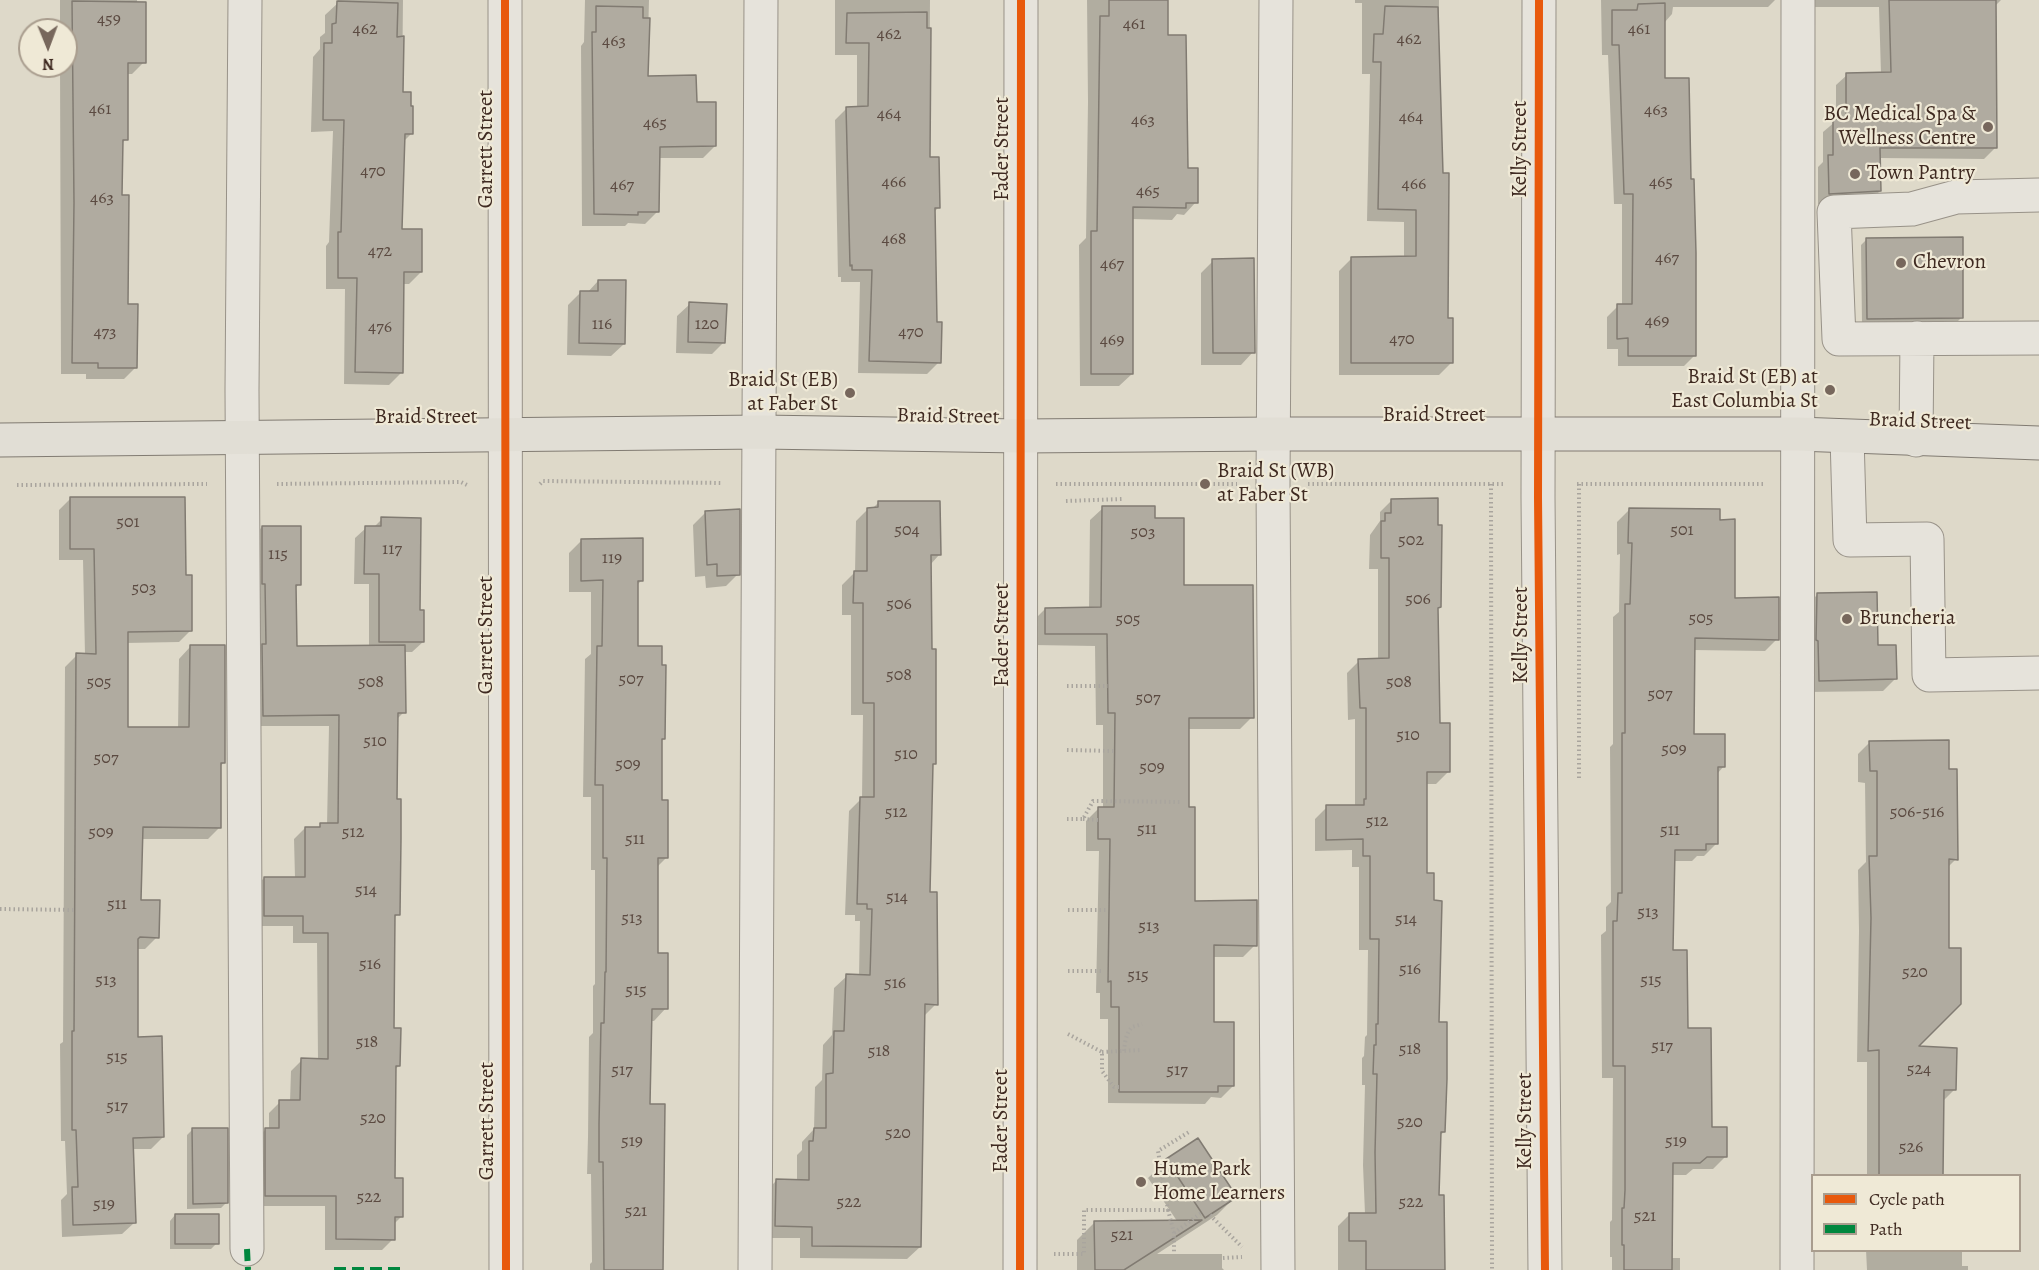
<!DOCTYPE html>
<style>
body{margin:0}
#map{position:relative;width:2039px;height:1270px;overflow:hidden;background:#ded9c9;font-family:Alegreya,serif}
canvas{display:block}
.legend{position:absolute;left:1811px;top:1174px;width:210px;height:78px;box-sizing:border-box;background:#efe9d6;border:2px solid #a99d8e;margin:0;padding:8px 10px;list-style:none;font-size:18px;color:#3f2a21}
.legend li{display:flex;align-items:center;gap:12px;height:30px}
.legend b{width:30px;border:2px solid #a99d8e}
.north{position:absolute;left:18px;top:18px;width:60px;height:60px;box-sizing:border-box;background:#efe9d6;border:2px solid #a99d8e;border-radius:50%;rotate:179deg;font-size:16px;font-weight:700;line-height:24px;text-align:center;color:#3f2a21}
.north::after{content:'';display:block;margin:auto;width:21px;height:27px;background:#77675c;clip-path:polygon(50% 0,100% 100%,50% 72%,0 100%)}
</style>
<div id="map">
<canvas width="2039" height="1270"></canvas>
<ul class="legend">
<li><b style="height:8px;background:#e8590c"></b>Cycle path</li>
<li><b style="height:8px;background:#00873e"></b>Path</li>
</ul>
<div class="north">N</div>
</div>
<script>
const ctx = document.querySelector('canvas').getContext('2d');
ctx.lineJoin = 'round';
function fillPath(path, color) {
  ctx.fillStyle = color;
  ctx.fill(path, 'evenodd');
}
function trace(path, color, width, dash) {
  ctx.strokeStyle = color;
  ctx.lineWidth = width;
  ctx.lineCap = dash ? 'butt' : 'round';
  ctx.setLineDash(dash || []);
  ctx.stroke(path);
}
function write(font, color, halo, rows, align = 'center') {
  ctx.font = font + ' Alegreya,serif';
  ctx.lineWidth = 4.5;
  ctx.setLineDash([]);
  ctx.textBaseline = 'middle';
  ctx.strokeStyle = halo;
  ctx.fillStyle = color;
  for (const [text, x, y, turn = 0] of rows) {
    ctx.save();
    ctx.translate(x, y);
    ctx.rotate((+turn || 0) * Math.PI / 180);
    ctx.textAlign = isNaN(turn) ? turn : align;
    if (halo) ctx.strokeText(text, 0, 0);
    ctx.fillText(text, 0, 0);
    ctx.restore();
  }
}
fillPath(new Path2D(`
 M60,0H137L144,62L132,74H126V139L121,144L120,196L126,306L136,367L124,379H86V374H61L60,66H66V30H60Z
 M338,0H403L402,94L412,133L403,142L401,231L421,272L409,284H403L401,373L389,385L344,384L345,289H326V246L329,242L333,131L311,132L313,57L320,49V37L325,33V15L338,3Z
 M585,0H649L647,78L695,103L715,146L703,158H658V211L645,224L628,223L625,226H582L581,46L584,42Z
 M835,0H930L929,158L939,207L934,212L936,323L939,362L927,374L858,373L860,282H841V277H838L835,120L847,108H857V55H835Z
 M1087,0H1167L1166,37L1186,170L1196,202L1184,215L1177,214L1172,220L1132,219V374L1119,386H1080L1079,245L1086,238L1088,102Z
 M1355,0H1439L1438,113L1446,319L1452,362L1439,375H1339V271L1352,258L1404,257V222L1367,221L1370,74H1362V3H1355Z
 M1601,0H1775L1768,7H1673L1672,14L1664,23V80L1694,356L1684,366H1618V349H1607V317L1618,306H1622V204H1614L1608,55H1602Z
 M1803,0H2001L1995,6V148L1984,159L1879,158L1880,191L1869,202L1818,204V167L1823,162V132L1836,121V85L1847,75L1881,74L1879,7H1806Z
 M1867,239L1962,317L1956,323L1862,324L1861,245Z
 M1213,261L1253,352L1241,365H1201V273Z
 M598,281L624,344L611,356L567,355L568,305L580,293H587Z
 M690,304L724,342L712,354L676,353L677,316Z
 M70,499L185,577L191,630L179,642L126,643L127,728L178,729L179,659L190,647L224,762L220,767V827L208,839H142L139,901L157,937L145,949H137L136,1038L163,1137L151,1149H132L134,1223L122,1234L62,1237L61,1200L67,1194L65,1141H61L60,1044L63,1042L65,667L77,655H85L83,560H59V510Z
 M1392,500L1440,607L1436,610L1438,725L1448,772L1436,784H1426V874L1438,1024L1444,1132L1439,1136L1438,1197L1443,1270H1338V1226L1350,1214H1365L1363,1165L1365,1085H1362V1058L1364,1056L1365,1037L1367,1035L1368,950H1359V867H1352V850L1315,851V819L1327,807L1355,806V719L1348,720L1347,673L1359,661L1378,660V569H1369L1370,535L1380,521V512Z
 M879,502L939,555L930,565L935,763L931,766L928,894L936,1004L923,1017L920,1247L907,1259L800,1258V1238H764V1193L776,1181H797V1155L802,1150V1142L814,1129L815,1087L822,1080L823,1045L832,1035L834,988L847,976H859L860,921H855V915H845L849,811L862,798L863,715H851V615H842V585L855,572L856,521L868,509H872Z
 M1103,508L1153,519L1182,587L1252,717L1240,729H1188V808L1193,902L1255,945L1243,957H1212V1024L1233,1086L1221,1098L1211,1097L1205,1104L1108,1103V1019H1100V993H1096L1099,851H1086V821L1099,808H1103V725H1096L1095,646L1033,645V621L1045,609L1089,608L1090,520Z
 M1629,510L1719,521L1734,600L1777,639L1765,651L1693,650L1692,735L1724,766L1717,774L1716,844L1704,856H1697L1692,861H1673L1671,952L1686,1030L1710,1129L1725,1157L1713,1169H1693L1686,1175H1671V1258H1680V1270H1612V1257H1610V1222L1612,1220L1613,1078H1602L1601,935L1606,931V907L1611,902L1610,747L1613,744V617L1619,612L1620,554L1617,555V522Z
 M705,513L738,574L726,586L706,588L705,576L695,577L693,525Z
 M382,519L418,611L423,642L412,652H404V712L396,720L398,914L393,919V1029L399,1066L394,1070V1179L401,1217L393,1225V1239L382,1250H325V1206H255V1140L266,1129H269V1113L280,1102H290L291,1071L302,1060H318L317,943H293V926H253V889L264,878H295L294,839L305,828H318L321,825H327L329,726H252L251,538L262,527L299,584L294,590L295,647L369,646V584H354L355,538L366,528H373Z
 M581,541L642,580L636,586V647L664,739L660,742L661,801L666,858L656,868L657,954L666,1008L654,1021H650L649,1105L662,1270H590V1264L592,1262L591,1174H587L588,1137L589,1037L593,1033V986L595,984V870H591V797H583L585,659L591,654V592H569V553Z
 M1818,594L1876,647L1895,679L1883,691L1807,692L1805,607Z
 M1870,742L1948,771L1956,859L1947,868L1915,1048L1955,1089L1942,1102L1941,1176H1867V1062H1857L1859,931L1858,870L1866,862L1865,783L1858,782V754Z
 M193,1129L226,1203L221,1208L187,1209V1135Z
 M1167,1160L1235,1197L1217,1215L1157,1254H1222V1268L1224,1270H1077V1240L1095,1222L1177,1221L1148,1178Z
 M175,1215L217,1243L211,1249H170V1221Z
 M1866,1250H1962V1266H1968V1270H1867Z`), '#0003');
const building = new Path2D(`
 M1109,0H1168V35H1186L1188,168H1198V203H1186V208L1133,207V374H1091V231H1097L1100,16H1109Z
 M1889,0H1996L1997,148H1880L1881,191L1829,194L1828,155H1833V119L1846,120V73L1891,72Z
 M72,1L146,2V63H128V140H123L122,195H129L128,304H138L137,368H98V363H72L74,203Z
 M337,1L398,3L397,37L404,36L403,92H411V106H413V134H405L402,229H422V272H404L403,373L355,372L357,278H338V232H341L344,120H323L324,43H332V24L336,23Z
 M1665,3V78H1689L1691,179H1694L1696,253V356H1628V338L1617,339V304H1632L1633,194H1624L1619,45H1612V10H1637L1638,4Z
 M596,6L643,7V18H650L648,76L696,75L697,102H716V146L660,147L659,212H638V215L594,214L592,32H596Z
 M1385,6L1438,7L1443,173H1449L1448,318H1453V363H1351V257L1416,256V210L1378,209L1381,62H1373L1374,34H1383Z
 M927,12V28H931L930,157H939L940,208H935L937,322H942L941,363L869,361L872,270H852V265L850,266L846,107L868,106L869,43H846L847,13Z
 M1963,237V318L1867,319L1866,238Z
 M1254,258L1255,353H1213L1212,259Z
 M598,280H626L625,344L579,343L580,291H598Z
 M689,302L727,304L725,343L688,342Z
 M70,497H185L186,575H192V631L128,632V727H189L190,645H225V763H221V828L143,827L141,900H160L159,938L140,937L138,939V1037L162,1036L164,1137L133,1138L136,1223L73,1225L72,1187H78L76,1130H72V1031H74L76,653L96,654L94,549H70Z
 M1438,498V525H1442L1441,607L1438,608L1440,723H1450V772H1427V873H1434V900L1442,901L1439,1022H1447V1079L1445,1132H1441L1439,1195H1444L1445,1270H1366V1241H1349V1213H1376L1375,1152L1377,1074H1373L1374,1045H1376V1024H1378L1379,939H1370V856H1363V839L1326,840V805H1364V799H1366V708H1360L1358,659L1389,658V558H1381V521H1385V513H1391V499Z
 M878,501H940L941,555H931L932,649H936V764H933L930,892H937L938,1005L925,1004L921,1247L812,1246V1227L775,1226L776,1179L809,1180V1141H813L814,1128H826V1074L833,1073L834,1031H844L846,974L870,975L872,909H867V904H857L860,797H874V703H863V603H853L854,571H867V508L878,507Z
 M1102,506H1155V518H1184V585H1253L1254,718H1189V807H1195V901L1257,900V946L1214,945V1022H1234V1086H1218V1092H1119V1007H1111V981L1108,982L1110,839H1098V807H1114L1115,713H1108L1107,634H1045V608L1101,607Z
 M1629,508L1720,509V520L1735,519V598L1779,597V640L1695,638L1694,734H1725V767H1718V844H1706V850H1675L1673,950H1687L1688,1028H1711L1712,1127H1727V1157H1707L1700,1163H1673L1672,1270H1624V1245H1622V1208H1624L1625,1190V1066H1613V921H1617L1618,893H1622V733H1625V604H1630L1632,543H1628Z
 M740,509V575L717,576V564L707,565L705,511Z
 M381,517L421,518L420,610H424V642H379V574H364L365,526H381Z
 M262,526H301V585H296L297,646L405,645L406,713H398L397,799H401V839L400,915H395L394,1028H401L400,1066H396L395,1178H403V1217H395V1240L336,1239V1196H265V1128H279V1100H300L301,1058L328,1059V933H303V916H264V877H305V827H320V823H338L339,715L263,716L262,644H266L265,584H262Z
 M643,538V581H638V646H662V665H666L665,739H662V800H668V858H658V953H668V1009H652L650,1104H665L663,1270H604L603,1162H599V1124L601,1023H604L605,972H606L607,858H603V785H595L597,646H602L603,580L581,581V539Z
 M1877,592L1878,645H1896L1897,679L1819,681L1818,641L1816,640L1817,593Z
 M1949,740V769H1957L1958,860L1949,859V948H1961V1004L1919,1046L1957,1048L1956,1090H1944L1943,1176H1879V1050L1868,1051L1871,918L1869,856H1877V771H1870L1869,741Z
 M192,1128H228V1203L193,1204Z
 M1198,1138L1237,1197L1205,1218L1166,1159Z
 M175,1214H219V1244H175Z
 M1202,1220L1124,1270H1095L1094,1221Z`);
fillPath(building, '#b0aba0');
trace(building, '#817b72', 1.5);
const minor = new Path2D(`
 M245,0L242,390L247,1249
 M505,0L506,1270
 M1276,0L1273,484L1278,1270
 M1539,0L1538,497L1545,1270
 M2039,195L1956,197L1912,209L1834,212L1839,339L2039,338
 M1847,437L1850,540L1927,539L1929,675L2039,673
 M1916,440L1917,338
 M755,1270L761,0
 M1020,1270L1021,0
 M1797,1270L1798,0`);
const major = new Path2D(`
 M0,440L761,432L1021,436L1274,434H1798L2039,443`);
trace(minor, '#989288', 35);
trace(major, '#817b72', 35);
trace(new Path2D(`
 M277,484L461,482L469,486
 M540,484L543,481L723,483
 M1056,484H1237
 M1308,484H1504
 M1491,484L1492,1270
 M1577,484H1764
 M1579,484V780
 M17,485L207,484
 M1066,501L1123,499
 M1067,686H1108
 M1067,750L1114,751
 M1067,819H1083L1093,801L1181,802
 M1083,819L1098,820
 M0,909L74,910
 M1068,910H1108
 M1068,971H1101
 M1068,1034L1102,1052V1071L1114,1087H1119
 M1124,1051C1125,1041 1126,1034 1132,1027L1142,1024
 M1102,1052L1141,1050
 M1168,1210L1174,1233V1252
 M1210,1215L1242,1247
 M1174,1233L1201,1213
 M1054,1254H1084V1210H1168L1158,1151L1189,1132
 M1223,1258L1242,1257`), '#a9a59e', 4, [1.5, 3]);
trace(minor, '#e6e3db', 33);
trace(major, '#e1ded5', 33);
trace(new Path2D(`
 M247,1249L248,1270
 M334,1270H405`), '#00873e', 6, [12, 6]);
trace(new Path2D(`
 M505,0L506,1270
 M1539,0L1538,497L1545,1270
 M1020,1270L1021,0`), '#e8590c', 8);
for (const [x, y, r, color] of [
 [1988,127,6,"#77675c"],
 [1855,174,6,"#77675c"],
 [1901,263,6,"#77675c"],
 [1830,390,6,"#77675c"],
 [850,393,6,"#77675c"],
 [1205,484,6,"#77675c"],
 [1847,619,6,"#77675c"],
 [1141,1182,6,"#77675c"]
]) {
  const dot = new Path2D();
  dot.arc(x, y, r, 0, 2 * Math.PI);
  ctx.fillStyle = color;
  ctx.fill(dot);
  trace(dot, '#efe9d6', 2);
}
write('18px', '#5b4a41', null, [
 ["459",109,20],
 ["461",1134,25],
 ["462",365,30],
 ["461",1639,30],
 ["462",889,35],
 ["462",1409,40],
 ["463",614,42],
 ["461",100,110],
 ["463",1656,111],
 ["464",889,115],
 ["464",1411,118],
 ["463",1143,121],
 ["465",655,124],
 ["470",373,172],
 ["466",894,183],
 ["465",1661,183],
 ["466",1414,185],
 ["467",622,186],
 ["465",1148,192],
 ["463",102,199],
 ["468",894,240],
 ["472",380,252],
 ["467",1667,259],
 ["467",1112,265],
 ["469",1657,322],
 ["116",602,325],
 ["120",707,325],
 ["476",380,328],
 ["473",105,333],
 ["470",911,333],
 ["470",1402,340],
 ["469",1112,341],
 ["501",128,523],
 ["504",907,531],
 ["501",1682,531],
 ["503",1143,533],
 ["502",1411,541],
 ["117",392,550],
 ["115",278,555],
 ["119",612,559],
 ["503",144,589],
 ["506",1418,600],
 ["506",899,605],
 ["505",1701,619],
 ["505",1128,620],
 ["508",899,676],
 ["507",631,680],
 ["505",99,683],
 ["508",371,683],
 ["508",1399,683],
 ["507",1660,695],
 ["507",1148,699],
 ["510",1408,736],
 ["510",375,742],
 ["509",1674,750],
 ["510",906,755],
 ["507",106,759],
 ["509",628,765],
 ["509",1152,768],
 ["512",896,813],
 ["506-516",1917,813],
 ["512",1377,822],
 ["511",1147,830],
 ["511",1670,831],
 ["509",101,833],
 ["512",353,833],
 ["511",635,840],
 ["514",366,891],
 ["514",897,898],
 ["511",117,905],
 ["513",1648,913],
 ["513",632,919],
 ["514",1406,920],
 ["513",1149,927],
 ["516",370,965],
 ["516",1410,970],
 ["520",1915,973],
 ["515",1138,976],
 ["513",106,981],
 ["515",1651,981],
 ["516",895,984],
 ["515",636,991],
 ["518",367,1043],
 ["517",1662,1047],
 ["518",1410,1050],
 ["518",879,1052],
 ["515",117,1058],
 ["524",1919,1070],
 ["517",622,1071],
 ["517",1177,1071],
 ["517",117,1107],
 ["520",373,1119],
 ["520",1410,1123],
 ["520",898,1134],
 ["519",632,1142],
 ["519",1676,1142],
 ["526",1911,1148],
 ["522",369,1198],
 ["522",849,1203],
 ["522",1411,1203],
 ["519",104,1205],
 ["521",636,1212],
 ["521",1645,1217],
 ["521",1122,1236]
]);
write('21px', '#3f2a21', '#efe9d6', [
 ["BC Medical Spa &",1976,115,"right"],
 ["Wellness Centre",1976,139,"right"],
 ["Town Pantry",1867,174],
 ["Chevron",1913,263],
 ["Braid St (EB) at",1818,378,"right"],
 ["East Columbia St",1818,402,"right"],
 ["Braid St (EB)",838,381,"right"],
 ["at Faber St",838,405,"right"],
 ["Braid St (WB)",1217,472],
 ["at Faber St",1217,496],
 ["Bruncheria",1859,619],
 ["Hume Park",1153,1170],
 ["Home Learners",1153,1194]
], 'left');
write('21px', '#3f2a21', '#efe9d6', [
 ["Garrett Street",487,149,-90],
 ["Fader Street",1003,149,-90],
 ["Kelly Street",1521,149,-90],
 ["Braid Street",1434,416],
 ["Braid Street",948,417,1],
 ["Braid Street",426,418],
 ["Braid Street",1920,422,2],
 ["Garrett Street",487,635,-90],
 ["Fader Street",1003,635,-90],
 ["Kelly Street",1522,635,-90],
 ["Garrett Street",488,1121,-90],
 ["Fader Street",1002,1121,-90],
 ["Kelly Street",1526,1121,-90]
]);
</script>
